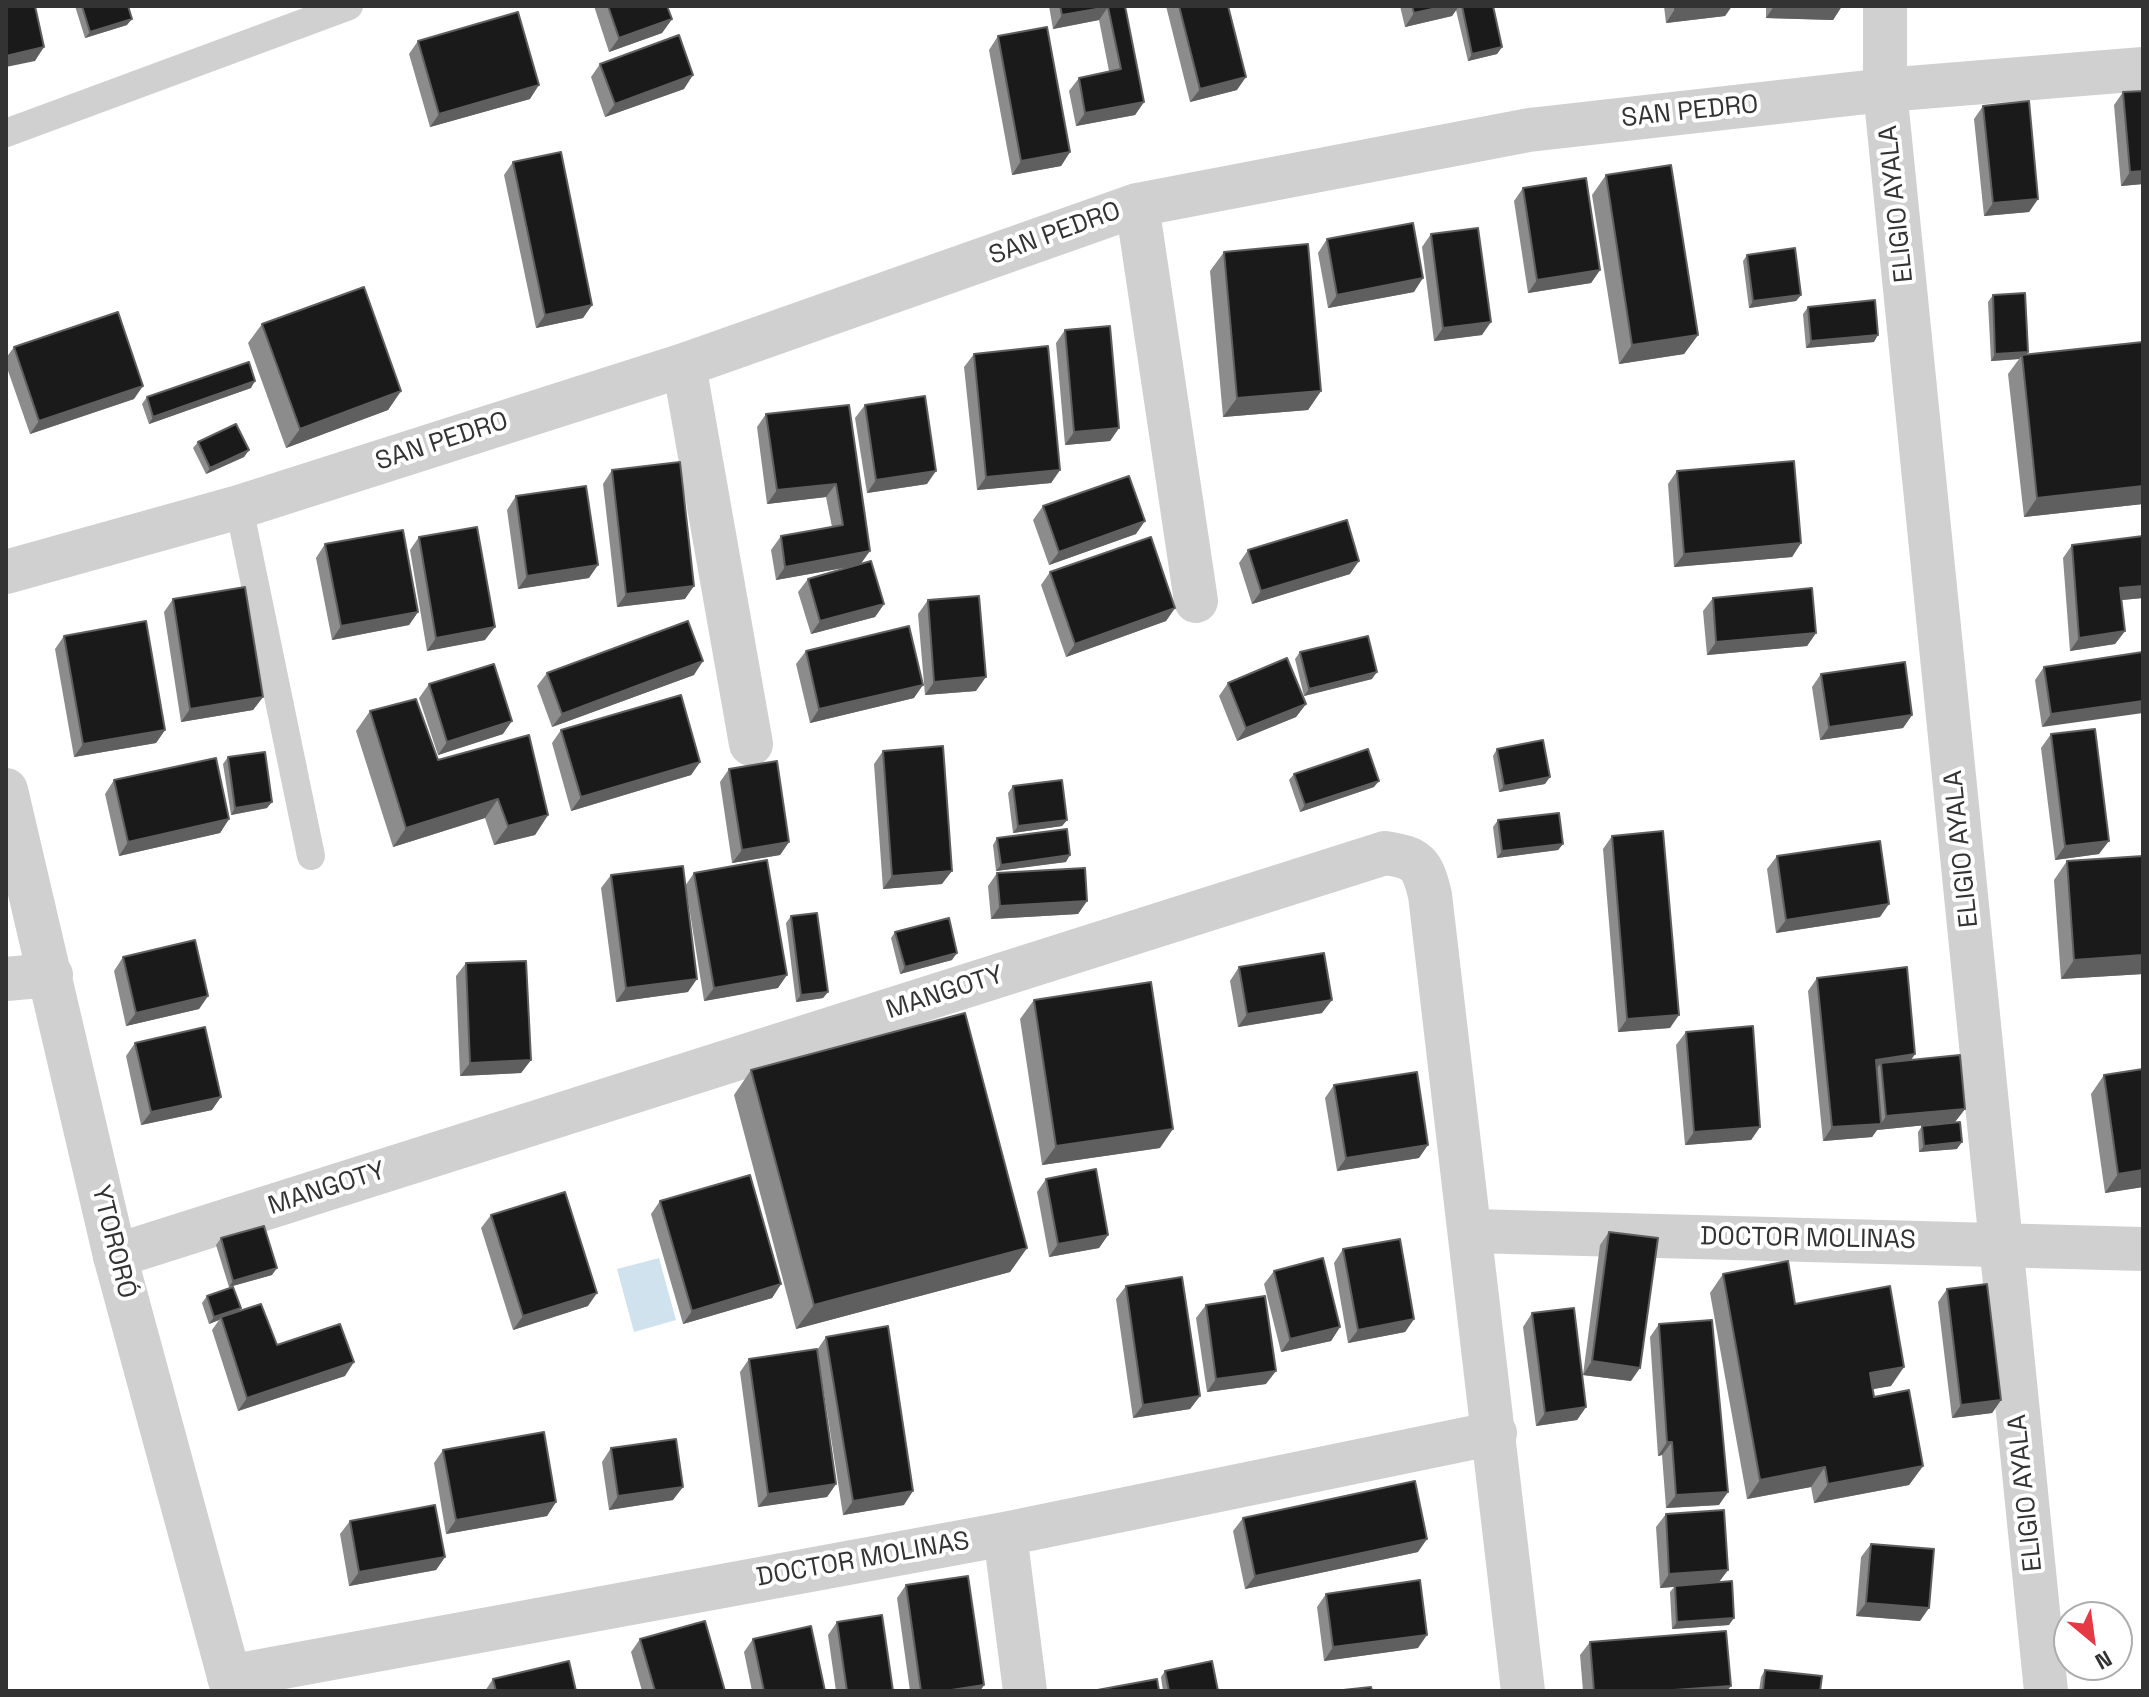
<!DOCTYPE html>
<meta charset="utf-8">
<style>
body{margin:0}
#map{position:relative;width:2149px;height:1697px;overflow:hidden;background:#fff;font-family:"Space Grotesk",sans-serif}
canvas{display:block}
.frame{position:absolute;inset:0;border:8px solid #333;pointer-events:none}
.north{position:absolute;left:2053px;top:1601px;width:80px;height:80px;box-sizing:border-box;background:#fff;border:2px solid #adadad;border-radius:50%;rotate:151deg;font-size:22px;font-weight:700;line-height:32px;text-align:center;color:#333}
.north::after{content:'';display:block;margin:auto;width:28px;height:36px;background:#e63946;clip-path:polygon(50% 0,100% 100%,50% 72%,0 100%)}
</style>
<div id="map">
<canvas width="2149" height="1697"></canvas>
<div class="frame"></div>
<div class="north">N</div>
</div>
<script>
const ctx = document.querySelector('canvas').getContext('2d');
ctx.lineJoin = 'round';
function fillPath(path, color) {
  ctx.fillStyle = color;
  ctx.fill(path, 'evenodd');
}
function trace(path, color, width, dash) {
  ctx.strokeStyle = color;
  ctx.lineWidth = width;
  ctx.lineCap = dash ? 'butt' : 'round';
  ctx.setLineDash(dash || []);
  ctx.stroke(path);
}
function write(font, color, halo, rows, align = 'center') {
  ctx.font = font + ' "Space Grotesk",sans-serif';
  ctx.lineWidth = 8;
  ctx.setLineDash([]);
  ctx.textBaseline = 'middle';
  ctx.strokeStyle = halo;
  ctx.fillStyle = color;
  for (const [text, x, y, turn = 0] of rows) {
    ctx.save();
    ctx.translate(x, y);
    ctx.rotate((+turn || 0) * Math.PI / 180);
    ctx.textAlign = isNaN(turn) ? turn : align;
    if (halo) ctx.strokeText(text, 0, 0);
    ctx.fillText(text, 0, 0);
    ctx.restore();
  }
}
fillPath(new Path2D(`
 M659,1258L676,1320L634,1332L617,1269Z`), '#cfe2ee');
trace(new Path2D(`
 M6,133L349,6
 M239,507L311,856`), '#d0d0d0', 28);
trace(new Path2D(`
 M1137,205L1196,601
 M684,365L751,744
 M6,572L239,507L684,365L1137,205L1529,130L1885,90L2143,69
 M1472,1231L2143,1249
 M115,1256L1385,853C1418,858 1422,863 1430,895L1523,1691
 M1005,1534L1025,1691
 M229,1677L1005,1534L1495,1433`), '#d0d0d0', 44);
trace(new Path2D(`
 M1885,6V90L2046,1691
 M6,790L115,1256L233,1691
 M6,979L51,975`), '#d0d0d0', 44);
fillPath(new Path2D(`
 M75,6H128L127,25L85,38Z
 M594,6H667L672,19L662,33L609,52Z
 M1049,6H1125L1144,102L1135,115L1076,126L1069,91L1079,78L1109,71L1099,20L1053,29Z
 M1166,6H1228L1237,90L1190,102Z
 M1400,6H1493L1502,47L1497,54L1468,61L1456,10L1452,16L1405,27Z
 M1664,6H1732L1725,16L1666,23Z
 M1766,6H1842L1833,20L1766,18Z
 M998,36L1070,152L1061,166L1012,175L989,50Z
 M418,41L530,99L430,127L409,54Z
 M600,64L684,89L605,117L591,77Z
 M2143,91V184L2121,186L2114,105L2123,92Z
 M1983,106L2038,199L2029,212L1984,216L1974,119Z
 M513,162L592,305L583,318L536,328L504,175Z
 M1606,175L1698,335L1684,354L1619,364L1592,195Z
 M1523,188L1600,270L1591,283L1528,293L1514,201Z
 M1431,234L1482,335L1434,341L1422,247Z
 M1327,239L1414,292L1328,308L1318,253Z
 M1224,252L1321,391L1308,410L1223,417L1210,271Z
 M1747,255L1801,295L1796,301L1749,308L1743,261Z
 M1993,295L2028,352L2026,355L2143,504L2024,517L2008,374L2019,359L1991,361L1988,302Z
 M1808,307L1874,342L1806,348L1803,314Z
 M262,324L401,391L388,410L286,448L248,343Z
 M1065,330L1119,428L1110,441L1065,445L1056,343Z
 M14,347L134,399L30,434L6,365V358Z
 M974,354L1060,470L1051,483L977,490L964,367Z
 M251,388L149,424L142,404L147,397Z
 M849,405L861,564L884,604L875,617L811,634L798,592L808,579L854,566L776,580L771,550L781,536L832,527L826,497L767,504L757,427L766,414Z
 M865,405L927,484L867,493L855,418Z
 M198,442L249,450L244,457L206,474L193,448Z
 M612,470L685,599L617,607L603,484Z
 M1677,471L1801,543L1792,557L1674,567L1668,484Z
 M516,496L589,578L518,589L507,510Z
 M1043,506L1136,534L1049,565L1033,520Z
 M419,537L485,640L427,651L410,550Z
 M325,544L418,612L409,625L332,640L316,558Z
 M2072,545L2143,598L2122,600L2125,631L2115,644L2070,651L2063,558Z
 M1248,550L1350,574L1252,604L1239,563Z
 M1050,572L1175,608L1166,621L1066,657L1041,585Z
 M1713,598L1816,633L1807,646L1707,655L1703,611Z
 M173,599L263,697L253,710L181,722L164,612Z
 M928,600L976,691L925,695L918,614Z
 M64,636L165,730L156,743L74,757L55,649Z
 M806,651L914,698L810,723L796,664Z
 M1300,652L1372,679L1304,696L1295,659Z
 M2143,652L2042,727L2035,680L2044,667Z
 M547,673L694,675L552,727L537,686Z
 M1821,674L1912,715L1903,728L1820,740L1812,687Z
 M1228,683L1306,704L1296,717L1237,741L1219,696Z
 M429,684L503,734L438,755L419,698Z
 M370,711L438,760L548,815L535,835L494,845L485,818L393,847L356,731Z
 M561,730L700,762L691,775L571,811L552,743Z
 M2051,734L2099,854L2055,860L2041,748Z
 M1497,749L1545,784L1499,792L1493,756Z
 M883,751L942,884L883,889L874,764Z
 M228,757L267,808L231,815L223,764Z
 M729,769L789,842L780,855L732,863L720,782Z
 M1294,774L1374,787L1300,812L1289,780Z
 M114,780L229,819L220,833L119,856L105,794Z
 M1013,786L1067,820L1062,826L1013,833L1008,793Z
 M1498,820L1563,844L1558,850L1497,858L1493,827Z
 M1612,836L1670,1028L1618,1032L1603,849Z
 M997,838L1066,862L996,871L993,845Z
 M1777,856L1880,917L1776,933L1767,869Z
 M2143,856V974L2061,979L2054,880L2067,861Z
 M694,873L778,988L704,1001L687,894L688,992L616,1002L601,888L611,875L685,886Z
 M997,873L1087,901L1078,914L991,919L988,886Z
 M791,916L828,992L823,998L796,1002L786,923Z
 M895,932L952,960L900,974L891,938Z
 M123,957L208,996L199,1009L126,1026L114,971Z
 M466,963L531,1060L521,1073L460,1076L456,976Z
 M1239,967L1322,1013L1238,1027L1230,981Z
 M1817,978L1915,1054L1911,1060L1965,1109L1955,1122L1877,1130L1872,1137L1823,1141L1808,991Z
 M1034,1000L1160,1148L1042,1165L1020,1019Z
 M1686,1032L1760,1127L1751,1140L1685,1145L1676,1045Z
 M135,1043L212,1110L141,1125L126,1056Z
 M751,1070L1027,1248L1010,1272L796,1329L734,1095Z
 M2104,1075L2143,1187L2105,1193L2091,1094Z
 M1334,1085L1419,1158L1337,1171L1325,1098Z
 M1922,1126L1957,1149L1919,1152L1918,1132Z
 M1046,1179L1108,1235L1099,1248L1049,1257L1037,1192Z
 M660,1201L781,1284L772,1298L683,1324L651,1214Z
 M491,1215L588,1306L513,1330L481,1228Z
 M1609,1232L1631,1381L1583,1375L1600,1245Z
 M221,1238L272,1275L229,1287L216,1245Z
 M1343,1249L1414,1319L1405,1332L1348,1343L1334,1263Z
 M1274,1271L1340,1327L1331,1341L1281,1352L1264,1284Z
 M1723,1274L1795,1304L1891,1386L1873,1389L1874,1397L1923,1466L1909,1485L1814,1503L1811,1487L1747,1499L1710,1293Z
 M1126,1286L1200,1396L1190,1409L1133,1418L1116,1299Z
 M1947,1289L2001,1400L1992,1413L1952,1418L1938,1302Z
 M207,1296L238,1312L277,1345L345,1376L238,1411L212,1330L219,1320L209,1324L202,1303Z
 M1206,1305L1266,1384L1207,1392L1196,1318Z
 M1532,1313L1586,1407L1577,1420L1536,1426L1523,1327Z
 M1659,1324L1719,1505L1666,1508L1662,1455L1658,1456L1650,1337Z
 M826,1337L904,1505L843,1515L818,1354L836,1484L827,1497L758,1507L740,1372L749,1359L817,1350Z
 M611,1448L673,1500L609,1510L602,1462Z
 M443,1450L556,1502L547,1516L446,1534L434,1463Z
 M1666,1514L1728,1570L1719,1582L1729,1625L1672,1629L1670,1592L1674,1587L1660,1588L1656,1527Z
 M1243,1518L1418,1552L1245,1589L1233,1531Z
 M350,1521L445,1557L436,1570L349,1586L340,1534Z
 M1871,1544L1920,1621L1856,1616L1861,1557Z
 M906,1585L984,1685L980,1691H910L897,1598Z
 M1326,1594L1418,1648L1324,1661L1317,1607Z
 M837,1622L893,1691H836L828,1635Z
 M640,1639L725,1691H642L631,1652Z
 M753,1639L825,1691H752L744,1652Z
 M1590,1642L1727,1691H1583L1580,1655Z
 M1765,1670L1820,1691H1759L1761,1677Z
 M1165,1671L1218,1691H1163L1161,1677Z
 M493,1679L576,1691H485Z`), '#8c8c8c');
fillPath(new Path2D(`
 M1446,6H1459L1452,16L1405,27L1414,13Z
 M1707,6H1732L1725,16L1666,23L1675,9Z
 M1774,6H1842L1833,20L1766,18Z
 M1108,7L1099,20L1053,29L1062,15Z
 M132,19L127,25L85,38L90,32Z
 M672,19L662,33L609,52L619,38Z
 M44,47L35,61L6,67V56Z
 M1502,47L1497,54L1468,61L1472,54Z
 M693,75L684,89L605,117L615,104Z
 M1246,77L1237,90L1190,102L1200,89Z
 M539,85L530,99L430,127L439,114Z
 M1144,102L1135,115L1076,126L1085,113Z
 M1070,152L1061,166L1012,175L1021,161Z
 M2143,171V184L2121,186L2130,172Z
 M2038,199L2029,212L1984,216L1993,203Z
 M1600,270L1591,283L1528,293L1537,280Z
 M1423,278L1414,292L1328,308L1337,295Z
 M1801,295L1796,301L1749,308L1753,301Z
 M592,305L583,318L536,328L545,315Z
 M1491,322L1482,335L1434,341L1443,328Z
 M1698,335L1684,354L1619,364L1632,345Z
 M1878,335L1874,342L1806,348L1811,341Z
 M2028,352L2023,359L2022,355L2019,359L1991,361L1995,354Z
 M255,381L251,388L149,424L153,417Z
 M143,386L134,399L30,434L39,421Z
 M401,391L388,410L286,448L300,429Z
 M1321,391L1308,410L1223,417L1237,398Z
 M1119,428L1110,441L1065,445L1074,432Z
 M249,450L244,457L206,474L210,468Z
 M1060,470L1051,483L977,490L986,477Z
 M936,471L927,484L867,493L876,480Z
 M836,484L826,497L767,504L777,490Z
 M2143,486V504L2024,517L2037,498Z
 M1145,521L1136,534L1049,565L1059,552Z
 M1801,543L1792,557L1674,567L1684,554Z
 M870,551L860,565L776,580L785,567Z
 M1359,561L1350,574L1252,604L1261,591Z
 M598,565L589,578L518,589L527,576Z
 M694,586L685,599L617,607L626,594Z
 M2143,586V598L2111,601L2120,588Z
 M884,604L875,617L811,634L820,621Z
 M1175,608L1166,621L1066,657L1075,644Z
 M418,612L409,625L332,640L341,626Z
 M495,627L485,640L427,651L436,638Z
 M2125,631L2115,644L2070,651L2079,638Z
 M1816,633L1807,646L1707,655L1716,642Z
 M703,661L694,675L552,727L562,714Z
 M1377,672L1372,679L1304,696L1309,689Z
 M986,677L976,691L925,695L934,682Z
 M923,685L914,698L810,723L819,709Z
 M263,697L253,710L181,722L190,709Z
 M2143,701V713L2042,727L2051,714Z
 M1306,704L1296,717L1237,741L1246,728Z
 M1912,715L1903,728L1820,740L1829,727Z
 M512,721L503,734L438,755L447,742Z
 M165,730L156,743L74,757L83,744Z
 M700,762L691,775L571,811L581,797Z
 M1550,777L1545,784L1499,792L1504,786Z
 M1379,781L1374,787L1300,812L1305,805Z
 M498,799L485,818L393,847L406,828Z
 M272,802L267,808L231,815L235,808Z
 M548,815L535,835L494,845L508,826Z
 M229,819L220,833L119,856L128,842Z
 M1067,820L1062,826L1013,833L1018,826Z
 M2109,841L2099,854L2055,860L2065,846Z
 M789,842L780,855L732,863L742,850Z
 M1563,844L1558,850L1497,858L1502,851Z
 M1070,855L1066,862L996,871L1001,865Z
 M952,871L942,884L883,889L892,876Z
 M1087,901L1078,914L991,919L1000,906Z
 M1889,904L1880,917L1776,933L1786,920Z
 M957,953L952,960L900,974L905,967Z
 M2143,955V974L2061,979L2074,960Z
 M787,975L778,988L704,1001L714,988Z
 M697,979L688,992L616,1002L626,988Z
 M828,992L823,998L796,1002L801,995Z
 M208,996L199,1009L126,1026L136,1013Z
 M1332,1000L1322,1013L1238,1027L1247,1014Z
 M1679,1015L1670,1028L1618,1032L1627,1019Z
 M1915,1054L1906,1067L1881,1063L1874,1072L1876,1060Z
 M531,1060L521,1073L460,1076L470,1063Z
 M221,1097L212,1110L141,1125L151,1112Z
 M1965,1109L1955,1122L1877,1130L1872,1137L1823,1141L1832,1127L1881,1124L1886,1116Z
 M1760,1127L1751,1140L1685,1145L1694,1132Z
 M1173,1129L1160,1148L1042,1165L1056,1146Z
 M1962,1142L1957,1149L1919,1152L1924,1146Z
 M1428,1145L1419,1158L1337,1171L1346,1158Z
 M2143,1170V1187L2105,1193L2118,1174Z
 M1108,1235L1099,1248L1049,1257L1058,1244Z
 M1027,1248L1010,1272L796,1329L814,1305Z
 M277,1268L272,1275L229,1287L233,1281Z
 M781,1284L772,1298L683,1324L692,1311Z
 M597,1293L588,1306L513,1330L523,1316Z
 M241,1308L236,1314L221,1317L219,1320L209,1324L214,1317Z
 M1414,1319L1405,1332L1348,1343L1358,1330Z
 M1340,1327L1331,1341L1281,1352L1290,1339Z
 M1592,1361L1640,1368L1631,1381L1583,1375Z
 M354,1362L345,1376L238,1411L247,1398Z
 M1904,1367L1891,1386L1856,1392L1870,1373Z
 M1276,1371L1266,1384L1207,1392L1216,1379Z
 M1200,1396L1190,1409L1133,1418L1143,1405Z
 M2001,1400L1992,1413L1952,1418L1961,1405Z
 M1586,1407L1577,1420L1536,1426L1545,1413Z
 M1667,1442H1672L1662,1455L1658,1456Z
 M1923,1466L1909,1485L1814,1503L1828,1484Z
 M1825,1467L1811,1487L1747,1499L1760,1480Z
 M836,1484L827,1497L758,1507L768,1494Z
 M683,1487L673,1500L609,1510L618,1496Z
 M913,1491L904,1505L843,1515L853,1501Z
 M1728,1492L1719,1505L1666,1508L1676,1495Z
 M556,1502L547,1516L446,1534L456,1520Z
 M1427,1539L1418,1552L1245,1589L1255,1576Z
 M445,1557L436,1570L349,1586L359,1572Z
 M1728,1570L1718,1583L1660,1588L1669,1574Z
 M1866,1603L1929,1608L1920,1621L1856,1616Z
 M1734,1618L1729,1625L1672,1629L1677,1622Z
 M1427,1635L1418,1648L1324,1661L1333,1647Z
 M984,1685L980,1691H945Z
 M1731,1686L1727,1691H1660Z`), '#5f5f5f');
const building = new Path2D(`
 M6,6H35L44,47L6,56Z
 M82,6H128L132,19L90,32Z
 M608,6H667L672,19L619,38Z
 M1060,6H1125L1144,102L1085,113L1079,78L1121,69L1108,7L1062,15Z
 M1179,6H1228L1246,77L1200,89Z
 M1412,6H1446L1414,13Z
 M1462,6H1493L1502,47L1472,54Z
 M1675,6H1707L1675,9Z
 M518,12L539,85L439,114L418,41Z
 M1047,27L1070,152L1021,161L998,36Z
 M679,35L693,75L615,104L600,64Z
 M2143,91V171L2130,172L2123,92Z
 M2029,101L2038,199L1993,203L1983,106Z
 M561,152L592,305L545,315L513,162Z
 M1671,165L1698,335L1632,345L1606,175Z
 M1586,178L1600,270L1537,280L1523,188Z
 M1413,223L1423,278L1337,295L1327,239Z
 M1478,228L1491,322L1443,328L1431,234Z
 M1308,244L1321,391L1237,398L1224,252Z
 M1795,248L1801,295L1753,301L1747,255Z
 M364,287L401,391L300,429L262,324Z
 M2025,293L2028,352L1995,354L1993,295Z
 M1875,300L1878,335L1811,341L1808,307Z
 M118,312L143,386L39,421L14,347Z
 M1110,326L1119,428L1074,432L1065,330Z
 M2143,342V486L2037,498L2022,355Z
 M1048,346L1060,470L986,477L974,354Z
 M249,362L255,381L153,417L147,397Z
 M925,396L936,471L876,480L865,405Z
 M849,405L870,551L785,567L781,536L843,525L836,484L777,490L766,414Z
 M236,424L249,450L210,468L198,442Z
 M1794,461L1801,543L1684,554L1677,471Z
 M680,462L694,586L626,594L612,470Z
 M1129,476L1145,521L1059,552L1043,506Z
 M586,486L598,565L527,576L516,496Z
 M1347,520L1359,561L1261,591L1248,550Z
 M477,527L495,627L436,638L419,537Z
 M403,530L418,612L341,626L325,544Z
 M2143,536V586L2120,588L2125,631L2079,638L2072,545Z
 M1151,537L1175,608L1075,644L1050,572Z
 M871,561L884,604L820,621L808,579Z
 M245,587L263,697L190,709L173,599Z
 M1812,588L1816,633L1716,642L1713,598Z
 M979,596L986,677L934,682L928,600Z
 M146,621L165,730L83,744L64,636Z
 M688,621L703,661L562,714L547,673Z
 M909,626L923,685L819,709L806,651Z
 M1368,636L1377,672L1309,689L1300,652Z
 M2143,652V701L2051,714L2044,667Z
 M1287,658L1306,704L1246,728L1228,683Z
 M1905,662L1912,715L1829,727L1821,674Z
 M494,664L512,721L447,742L429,684Z
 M681,695L700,762L581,797L561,730Z
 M416,699L438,760L529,735L548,815L508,826L498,799L406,828L370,711Z
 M2095,729L2109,841L2065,846L2051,734Z
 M1543,740L1550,777L1504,786L1497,749Z
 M943,746L952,871L892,876L883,751Z
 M1368,749L1379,781L1305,805L1294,774Z
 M265,752L272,802L235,808L228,757Z
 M216,758L229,819L128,842L114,780Z
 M777,761L789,842L742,850L729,769Z
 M1062,780L1067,820L1018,826L1013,786Z
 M1559,813L1563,844L1502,851L1498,820Z
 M1067,829L1070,855L1001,865L997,838Z
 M1663,831L1679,1015L1627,1019L1612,836Z
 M1880,841L1889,904L1786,920L1777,856Z
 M2143,856V955L2074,960L2067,861Z
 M767,860L787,975L714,988L694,873Z
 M683,866L697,979L626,988L611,875Z
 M1085,868L1087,901L1000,906L997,873Z
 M817,913L828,992L801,995L791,916Z
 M949,918L957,953L905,967L895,932Z
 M195,940L208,996L136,1013L123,957Z
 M1324,953L1332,1000L1247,1014L1239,967Z
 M526,961L531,1060L470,1063L466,963Z
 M1907,967L1915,1054L1876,1060L1881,1124L1832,1127L1817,978Z
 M1151,982L1173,1129L1056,1146L1034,1000Z
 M965,1013L1027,1248L814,1305L751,1070Z
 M1753,1026L1760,1127L1694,1132L1686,1032Z
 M205,1027L221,1097L151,1112L135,1043Z
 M1960,1055L1965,1109L1886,1116L1881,1063Z
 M2143,1069V1170L2118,1174L2104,1075Z
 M1417,1072L1428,1145L1346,1158L1334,1085Z
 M1960,1122L1962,1142L1924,1146L1922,1126Z
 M1096,1169L1108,1235L1058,1244L1046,1179Z
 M750,1175L781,1284L692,1311L660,1201Z
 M565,1192L597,1293L523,1316L491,1215Z
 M264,1226L277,1268L233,1281L221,1238Z
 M1609,1232L1658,1238L1640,1368L1592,1361Z
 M1400,1239L1414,1319L1358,1330L1343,1249Z
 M1323,1258L1340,1327L1290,1339L1274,1271Z
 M1788,1261L1795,1304L1890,1286L1904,1367L1870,1373L1874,1397L1909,1390L1923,1466L1828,1484L1825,1467L1760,1480L1723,1274Z
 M1182,1277L1200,1396L1143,1405L1126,1286Z
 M1987,1284L2001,1400L1961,1405L1947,1289Z
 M233,1287L241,1308L214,1317L207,1296Z
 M1265,1296L1276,1371L1216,1379L1206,1305Z
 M261,1304L277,1345L340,1324L354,1362L247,1398L221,1317Z
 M1574,1308L1586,1407L1545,1413L1532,1313Z
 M1712,1320L1728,1492L1676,1495L1672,1442H1667L1659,1324Z
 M888,1326L913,1491L853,1501L826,1337Z
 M817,1349L836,1484L768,1494L749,1359Z
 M544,1432L556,1502L456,1520L443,1450Z
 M676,1439L683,1487L618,1496L611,1448Z
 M1415,1481L1427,1539L1255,1576L1243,1518Z
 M435,1505L445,1557L359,1572L350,1521Z
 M1724,1510L1728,1570L1669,1574L1666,1514Z
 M1871,1544L1934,1549L1929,1608L1866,1603Z
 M968,1576L984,1685L945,1691H921L906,1585Z
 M1420,1580L1427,1635L1333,1647L1326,1594Z
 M1732,1581L1734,1618L1677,1622L1675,1586Z
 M882,1615L893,1691H847L837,1622Z
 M705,1621L725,1691H655L640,1639Z
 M811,1626L825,1691H764L753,1639Z
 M1726,1631L1731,1686L1660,1691H1594L1590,1642Z
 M569,1661L576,1691H496L493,1679Z
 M1212,1661L1218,1691H1169L1165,1671Z
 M1765,1670L1822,1676L1820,1691H1763Z
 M1157,1679L1159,1691H1092Z
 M1371,1687L1372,1691H1334Z`);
fillPath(building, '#1a1a1a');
trace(building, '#5f5f5f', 2);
write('26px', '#333', '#fff', [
 ["SAN PEDRO",1690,112,-6],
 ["ELIGIO AYALA",1897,204,-96],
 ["SAN PEDRO",1055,234,-20],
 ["SAN PEDRO",442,442,-18],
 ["ELIGIO AYALA",1962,849,-96],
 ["MANGOTY",945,993,-18],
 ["MANGOTY",327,1189,-18],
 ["DOCTOR MOLINAS",1808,1239,1],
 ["YTORORÓ",113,1242,76],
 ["ELIGIO AYALA",2026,1493,-96],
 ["DOCTOR MOLINAS",863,1560,-10]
]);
</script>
